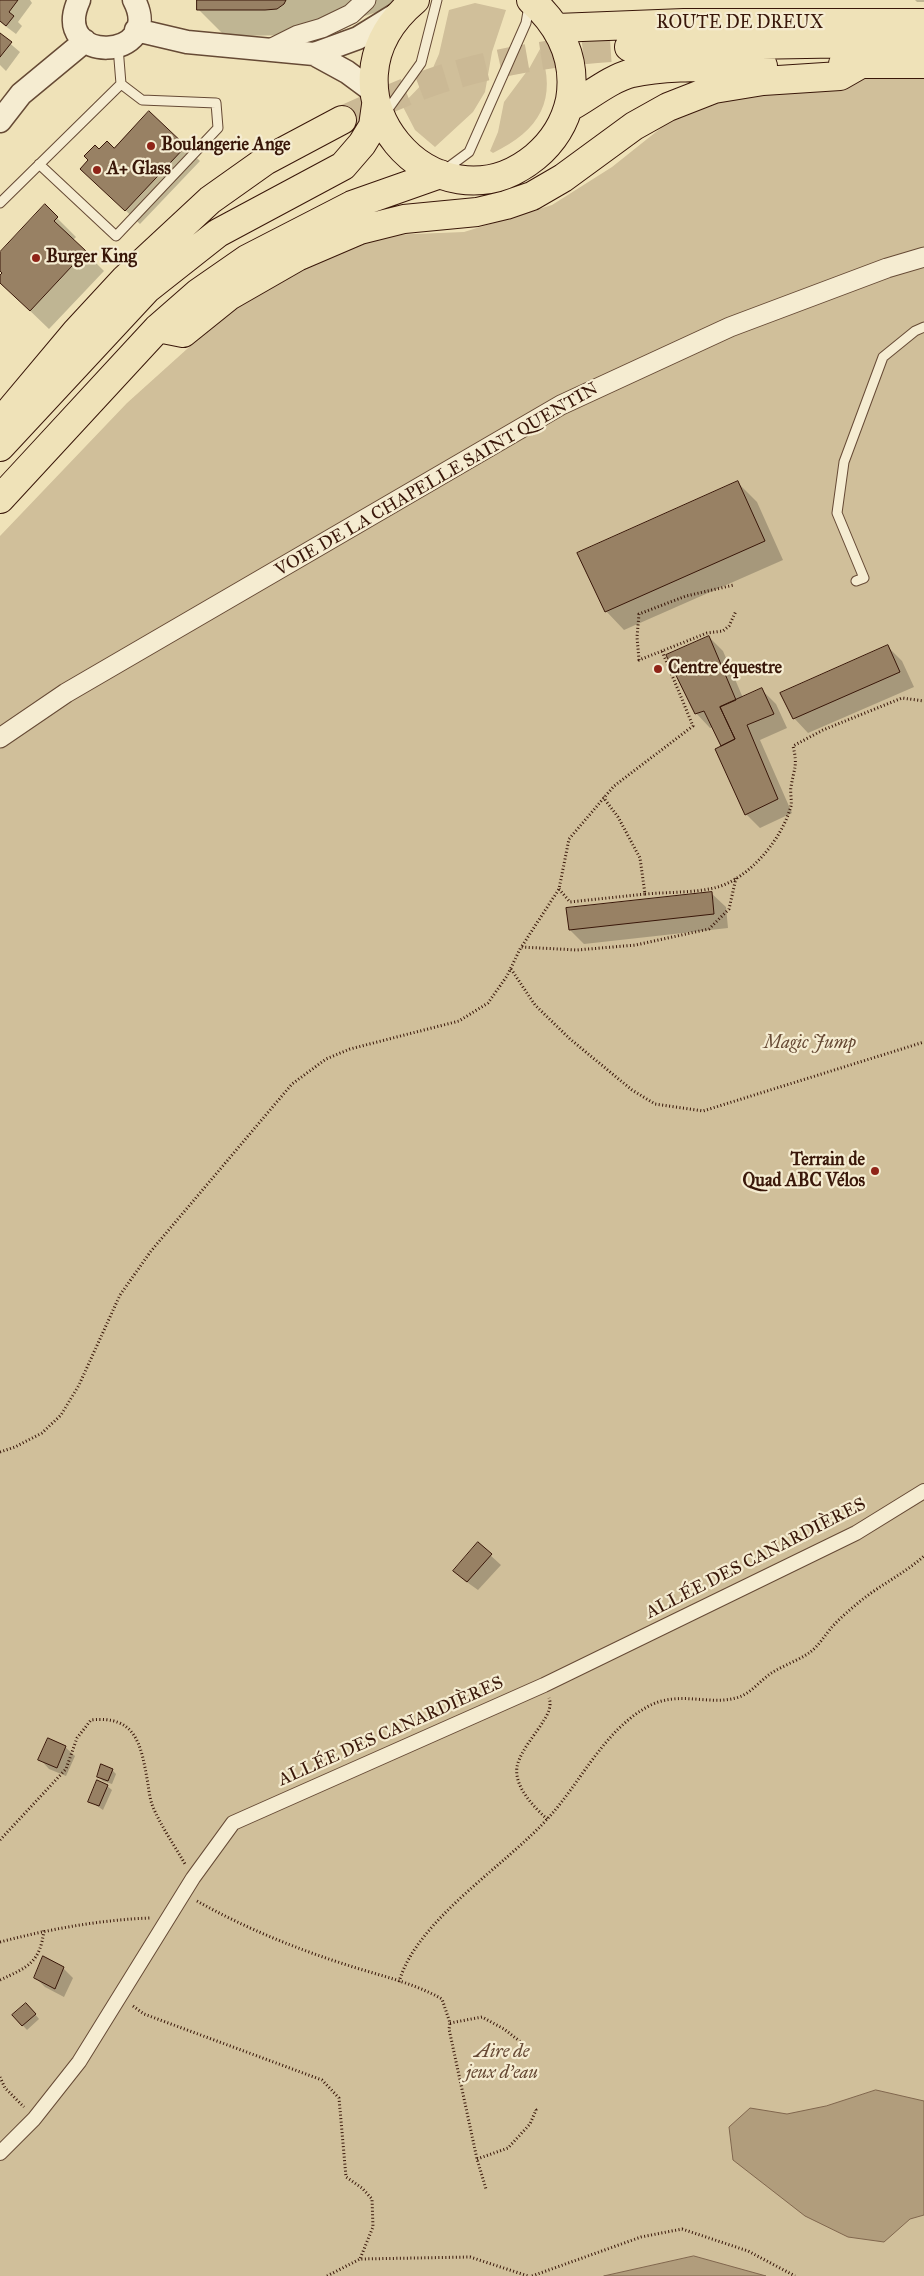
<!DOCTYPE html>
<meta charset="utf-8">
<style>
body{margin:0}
canvas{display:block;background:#efe2b8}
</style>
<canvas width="924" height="2276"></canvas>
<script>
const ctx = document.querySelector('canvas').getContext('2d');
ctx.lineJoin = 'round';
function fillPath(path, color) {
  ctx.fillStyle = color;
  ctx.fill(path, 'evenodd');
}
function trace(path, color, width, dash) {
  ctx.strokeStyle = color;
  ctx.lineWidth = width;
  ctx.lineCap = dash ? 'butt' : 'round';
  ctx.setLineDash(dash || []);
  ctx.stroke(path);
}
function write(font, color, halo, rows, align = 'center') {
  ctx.font = font + ' "IM FELL Great Primer",serif';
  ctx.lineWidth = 4.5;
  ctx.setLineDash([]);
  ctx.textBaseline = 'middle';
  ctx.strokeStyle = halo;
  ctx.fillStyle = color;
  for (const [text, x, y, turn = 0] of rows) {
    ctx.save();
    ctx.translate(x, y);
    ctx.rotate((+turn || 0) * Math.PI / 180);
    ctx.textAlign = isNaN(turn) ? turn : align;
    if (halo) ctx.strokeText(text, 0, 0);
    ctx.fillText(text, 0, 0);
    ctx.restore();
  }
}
fillPath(new Path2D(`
 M475,3L506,10L492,52L485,92L473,112L435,147L415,130L402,105L429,77L439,54L449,10Z
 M540,49C558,100 540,130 493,153L490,151L498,132L504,102L530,67Z
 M924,72V2276H0V536L127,403L237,304L364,236L464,232L552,205L612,167L676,116L737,85Z`), '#d0bf9a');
const water = new Path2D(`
 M876,2090L924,2101V2215L910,2219L884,2242L848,2237L805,2216L733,2160L729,2127L750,2108L787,2114L826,2106Z
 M694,2256L766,2276H604Z`);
fillPath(water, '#b19d7c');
trace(water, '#81674e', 1);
fillPath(new Path2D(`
 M0,0H30L32,3L18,22L22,26L16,34L0,22Z
 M198,0H394L396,6L305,35L225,36L198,9Z
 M915,0H924V2H917Z
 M0,35L20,52L6,71L0,65Z
 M149,112L200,161L140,224L96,183L90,160L99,151L114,149Z
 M45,206L76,237L73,240L104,271L49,329L0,282V277L4,273L0,270V254Z
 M738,483L757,502L783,560L624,630L606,611Z
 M709,637L723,651L743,698L762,690L776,704L787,728L760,740L792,813L760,828L746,814L723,746L713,727L710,728L696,713Z
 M888,647L902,661L914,687L808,733L794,718Z
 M711,893L726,907L728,928L584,944L570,930Z
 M478,1544L501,1565L478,1590L464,1580Z
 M65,1747L75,1756L66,1776L49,1769L40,1759Z
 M112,1770L116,1774L112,1784L103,1781L98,1776Z
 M107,1786L112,1790L103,1810L90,1801Z
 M63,1968L73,1978L64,1997L45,1987L35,1977Z
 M31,2009L39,2019L27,2030L14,2016Z`), '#0003');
const building = new Path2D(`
 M0,0H18L9,12L14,16L6,26L0,21Z
 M197,0H286L284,4L277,9L265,10H197Z
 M0,33L12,42L0,57Z
 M149,111L186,146L125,211L80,169L88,160L84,156L95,145L99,149L107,141L114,148Z
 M45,204L58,217L54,221L86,251L30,311L0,283V275L2,273L0,271V252Z
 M738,481L765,541L605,612L577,553Z
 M709,636L736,700L720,707L735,739L721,746L704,711L695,714L666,655Z
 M888,645L900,672L793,719L780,693Z
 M762,688L774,714L747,725L778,799L745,815L715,749L735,739L720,707Z
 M712,892L714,914L569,930L566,908Z
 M478,1542L492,1554L467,1582L453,1571Z
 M48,1738L66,1746L57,1768L38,1760Z
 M101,1764L113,1769L108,1781L97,1777Z
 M97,1780L108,1785L99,1806L88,1802Z
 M43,1956L64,1967L55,1989L34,1978Z
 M26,2003L36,2014L22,2026L12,2015Z`);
fillPath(building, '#988164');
trace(building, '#391709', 1);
trace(new Path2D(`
 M342,120C374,106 407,90 441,79C502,60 565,50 629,47`), '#cbb995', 28, [28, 14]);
const service = new Path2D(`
 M386,112L421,63L437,0
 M39,164L116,236L218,128L216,103L142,100L121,84
 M446,169L469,152L526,23L529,6
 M0,203L121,84L118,47
 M856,581L864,578L837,513L844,462L883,357L915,331L924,327`);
const pedestrian = new Path2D(`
 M0,2153L34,2119L79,2062L193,1878L233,1823L544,1685L856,1533L924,1491`);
const minor = new Path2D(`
 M270,49L298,35L322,28L351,14L366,0
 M0,738L66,693L561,405L730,327L887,268L924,257`);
const tertiary = new Path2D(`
 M79,0C49,66 166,61 134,0
 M136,30L187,42L314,54L347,72L374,92
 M314,54L358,38L400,12
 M0,121L21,94L85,41`);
const primary = new Path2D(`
 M415,0C306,91 436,238 535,157C553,142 565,123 570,100C577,59 560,26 531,0
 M557,28L684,23H924
 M629,47L924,42
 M843,64H924
 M568,108C589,97 609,79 632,73C668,65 724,67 763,66
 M158,328L183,333L229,296L297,257L360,230L404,219L477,212L506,205L532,196L563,178L634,126L668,107L714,89L763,81L840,76L861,64
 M3,419L76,332L125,279L210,200L265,161L342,120
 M0,447L147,289L218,233L343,166L362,144L373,126L376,105
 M0,499L158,328L198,293L247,259L352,205L440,174`);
trace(service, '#664a35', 11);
trace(pedestrian, '#664a35', 16);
trace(minor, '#664a35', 21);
trace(tertiary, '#664a35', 25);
trace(primary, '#391709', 30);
trace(new Path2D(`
 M662,651L639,660L637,637L639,614L686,596L734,585
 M559,889L570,902L645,894L640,858L618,817L603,797
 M645,894C668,892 692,893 714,888C749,880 782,839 791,806C792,800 790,793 791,787C794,768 798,766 793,746L823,730L902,698L924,701
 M522,946L559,889L569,839L614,786L693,726L662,651L707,633L723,631L729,626L736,611
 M511,969L535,1005L570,1039L632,1090L655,1104L703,1111L924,1042
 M0,1452L15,1447L42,1433L61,1415L79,1385L120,1295L151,1251L292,1084L326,1059L350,1049L459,1021L488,1003L507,976L521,947L577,950L636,945L709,929L729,909L736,878
 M547,1819C534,1807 514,1787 517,1767C520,1751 536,1734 544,1720C548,1714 552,1706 549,1698
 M0,1840L66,1769L77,1738L91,1720C137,1715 141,1745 148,1784C149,1791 150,1800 153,1807C161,1826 174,1845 185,1864
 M197,1901C243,1927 294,1948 344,1964C377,1975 412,1982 442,1999L450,2023L449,2029L477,2159L486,2189
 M0,1942C50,1929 99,1920 150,1918
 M0,1980C28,1967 40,1963 44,1930
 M399,1982C417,1919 507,1865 550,1816C582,1780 604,1731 647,1707C679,1689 710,1707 739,1697C751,1693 760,1681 770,1674C782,1666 797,1661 809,1653C818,1647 825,1635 832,1627C841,1617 852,1608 863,1599C882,1584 905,1573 924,1556
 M133,2006L144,2014L322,2080L339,2098L346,2177L362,2188L372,2199L373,2227L360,2259
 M450,2023L482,2017L504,2029L522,2043L521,2046
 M0,2077L5,2088L24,2107
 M477,2159L508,2148L530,2124L536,2110L534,2108
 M327,2276L360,2259L470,2257L528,2276
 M532,2276L641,2237L682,2229L748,2251L795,2276`), '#391709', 3, [1, 2.5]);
trace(service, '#f5ecd1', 9);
trace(pedestrian, '#f5ecd1', 14);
trace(minor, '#f5ecd1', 19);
trace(tertiary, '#f5ecd1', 22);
trace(primary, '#efe2b8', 28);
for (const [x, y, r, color] of [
 [151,146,5,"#8f2418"],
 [97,170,5,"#8f2418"],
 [36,258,5,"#8f2418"],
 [658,669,5,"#8f2418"],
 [875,1171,5,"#8f2418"]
]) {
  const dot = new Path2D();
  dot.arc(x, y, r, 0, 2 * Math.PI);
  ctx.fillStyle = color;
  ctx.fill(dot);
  trace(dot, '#f5ecd1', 2);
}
write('18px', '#391709', '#f5ecd1', [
 ["ROUTE DE DREUX",740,24],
 ["VOIE DE LA CHAPELLE SAINT QUENTIN",437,480,-30],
 ["ALLÉE DES CANARDIÈRES",756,1559,-27],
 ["ALLÉE DES CANARDIÈRES",391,1732,-24]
]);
write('bold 18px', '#391709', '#f5ecd1', [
 ["Boulangerie Ange",161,146],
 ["A+ Glass",107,170],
 ["Burger King",46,258],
 ["Centre équestre",668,669],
 ["Terrain de",865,1161,"right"],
 ["Quad ABC Vélos",865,1182,"right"]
], 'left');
write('italic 18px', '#664934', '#f5ecd1', [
 ["Magic Jump",810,1044],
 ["Aire de",502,2053],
 ["jeux d’eau",502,2074]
]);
</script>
